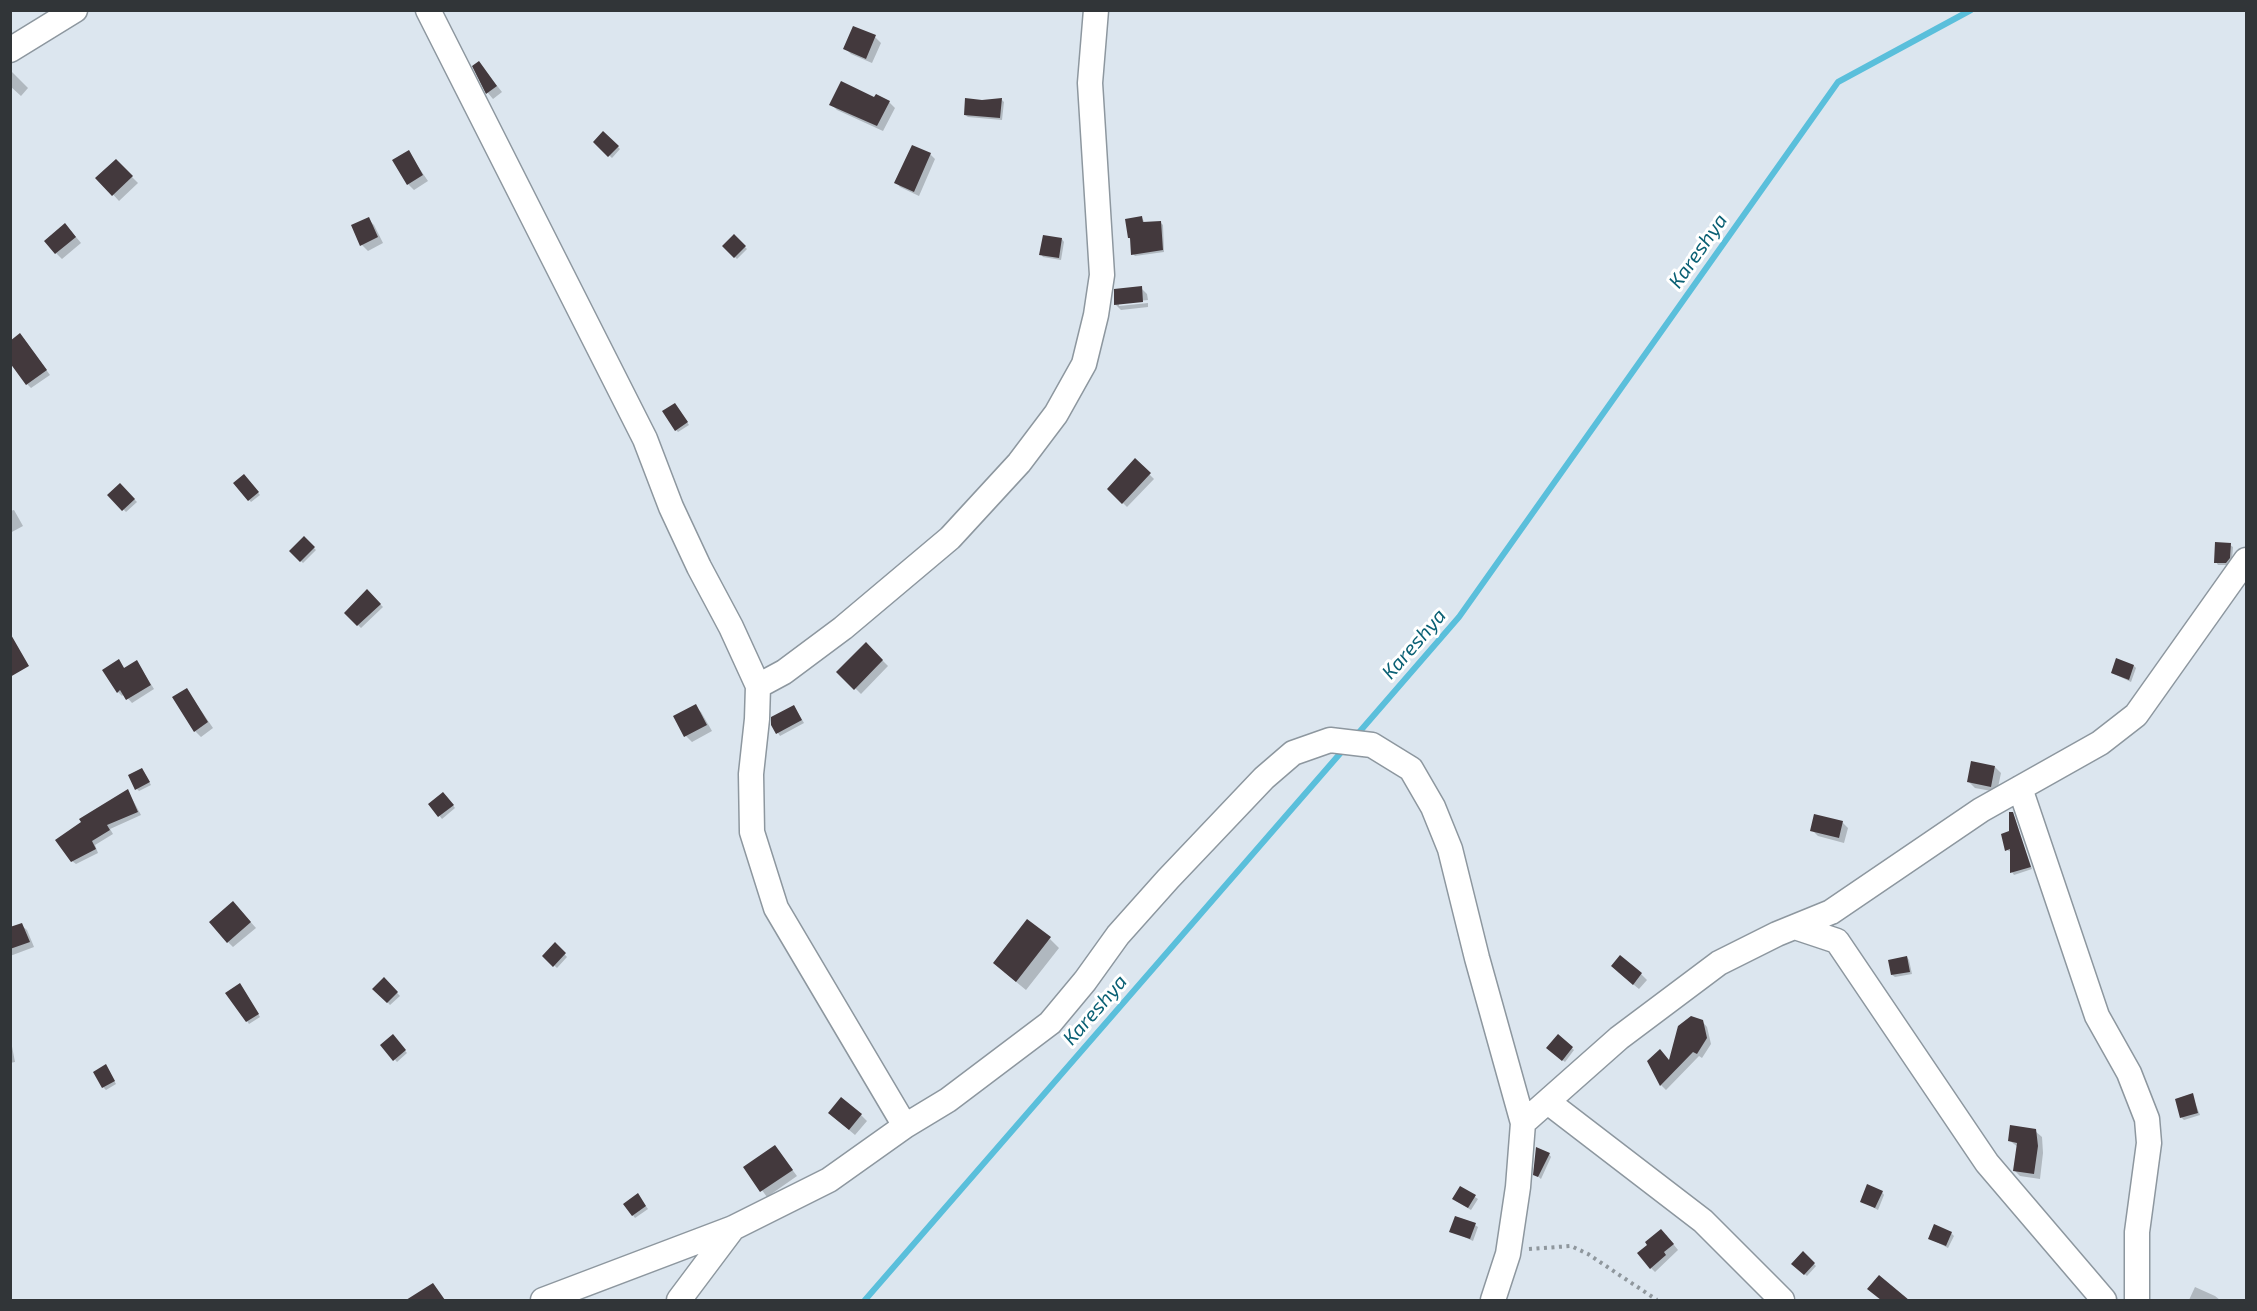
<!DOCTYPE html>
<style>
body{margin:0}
#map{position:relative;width:2257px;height:1311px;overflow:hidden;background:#dce6ef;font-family:"Exo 2",sans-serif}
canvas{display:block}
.frame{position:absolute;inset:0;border:12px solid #313538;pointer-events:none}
</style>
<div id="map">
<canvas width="2257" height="1311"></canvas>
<div class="frame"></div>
</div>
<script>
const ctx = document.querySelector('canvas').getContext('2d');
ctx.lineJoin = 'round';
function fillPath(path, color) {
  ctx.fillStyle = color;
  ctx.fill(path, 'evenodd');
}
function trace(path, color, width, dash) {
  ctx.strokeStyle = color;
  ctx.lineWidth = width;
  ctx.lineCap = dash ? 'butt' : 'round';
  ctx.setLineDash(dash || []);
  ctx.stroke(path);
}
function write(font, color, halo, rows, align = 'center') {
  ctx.font = font + ' "Exo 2",sans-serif';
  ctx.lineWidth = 6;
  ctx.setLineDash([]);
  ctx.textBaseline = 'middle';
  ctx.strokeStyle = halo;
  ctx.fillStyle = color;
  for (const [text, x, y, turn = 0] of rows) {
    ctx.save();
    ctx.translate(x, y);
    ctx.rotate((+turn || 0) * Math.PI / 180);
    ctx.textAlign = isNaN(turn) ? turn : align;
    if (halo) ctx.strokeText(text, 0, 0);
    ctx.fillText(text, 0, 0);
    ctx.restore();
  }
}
fillPath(new Path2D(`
 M875,37L881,43L872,63L851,54L845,48Z
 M479,63L502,92L493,99L488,93L474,66Z
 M10,70L28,88L21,96L10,86Z
 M874,99L889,102L895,108L883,131L837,110L831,104Z
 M1001,99L1004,102L1002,120L968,117L965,115L982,101Z
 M603,133L620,149L612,158L595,142Z
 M913,147L930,154L935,159L919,196L900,187L896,182Z
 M408,152L428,181L414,190L408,184Z
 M116,161L138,183L119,201L98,178Z
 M1142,218L1145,223L1160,222L1163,225L1164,252L1135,256L1133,254L1132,240L1129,238Z
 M368,219L374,225L383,243L368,251L362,245Z
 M71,231L81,243L62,259L56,253Z
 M734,236L747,249L737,259L724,246Z
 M1062,239L1064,242L1061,260L1043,257L1041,254Z
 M1141,288L1147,294L1148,300L1119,303V306L1148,303V307L1121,310L1115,304Z
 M24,339L50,375L31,388L27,384Z
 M677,407L689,425L678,432L676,430Z
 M1135,460L1154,479L1127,507L1109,489Z
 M244,476L260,495L251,502L235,484Z
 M120,485L137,502L126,512L109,495Z
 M14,510L23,526L10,533V511Z
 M304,538L316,550L303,563L291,551Z
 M2230,545L2233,547L2232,560L2229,565H2218L2216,562Z
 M367,591L383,607L361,628L346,613Z
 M866,644L888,666L861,694L839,672Z
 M119,661L125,669L137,662L154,689L132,703L124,694L122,696L118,692Z
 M2134,666L2136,668L2131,682L2112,673Z
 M187,690L213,728L201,737L195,731Z
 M695,706L701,712L712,731L692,742L686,736L675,717Z
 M794,706L804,723L780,736L772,724Z
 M1995,767L2001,773L1997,792L1975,788L1969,782Z
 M144,772L151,785L139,791L137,789Z
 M128,791L141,815L110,829L113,834L95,845L98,853L76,864L72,861Z
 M446,796L455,808L442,819L430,804Z
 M2012,813L2032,869L2014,875L2012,872L2011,852L2007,850Z
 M1842,822L1848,828L1844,843L1818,836L1812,830Z
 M239,909L256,928L233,947L228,942Z
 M21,925L27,930L34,947L10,956V929Z
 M1050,939L1059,948L1026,990L1004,972Z
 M555,944L567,957L557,968L544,956Z
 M1907,957L1909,960L1912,974L1895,977L1892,975Z
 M1618,972L1641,974L1647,980L1639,989Z
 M384,979L400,996L390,1005L375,989Z
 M242,987L260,1017L249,1024L228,993Z
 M1702,1021L1707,1027L1711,1044L1702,1058L1699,1056L1666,1090L1661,1085L1649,1061L1670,1062Z
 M10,1036L15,1062L10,1063Z
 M392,1036L407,1053L397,1062L382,1045Z
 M1558,1036L1574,1050L1565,1062L1548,1048Z
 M108,1069L116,1084L106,1090L103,1087Z
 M2192,1095L2200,1115L2184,1120L2181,1117Z
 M861,1115L867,1121L855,1135L836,1119Z
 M2035,1131L2042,1137L2043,1153L2040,1179L2020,1176L2014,1170L2018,1147L2010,1141Z
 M775,1147L797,1176L767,1197L745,1167Z
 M1549,1154L1551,1157L1541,1179L1535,1174Z
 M1461,1188L1478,1199L1471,1210L1456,1201Z
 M1882,1192L1884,1195L1878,1210L1861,1201Z
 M640,1198L648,1209L635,1218L625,1205Z
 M1475,1225L1478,1227L1473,1241L1451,1231Z
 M1951,1233L1954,1236L1948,1248L1929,1238Z
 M1666,1235L1678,1250L1655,1272L1651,1268Z
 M1803,1253L1816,1266L1807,1276L1793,1264Z
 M2195,1287L2215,1296L2220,1300H2189Z`), '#0003');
trace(new Path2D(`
 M1355,737L1459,617L1838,82L1971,10
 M865,1300L1344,749`), '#5abfdb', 6);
fillPath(new Path2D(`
 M853,26L876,35L866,59L843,49Z
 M479,61L497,86L486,94L472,66Z
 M841,81L874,97L876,94L890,101L877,126L829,105Z
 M965,98L982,100L1002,98L1000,118L964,115Z
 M603,131L619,146L608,157L593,142Z
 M912,145L931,153L914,192L894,183Z
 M409,150L423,175L407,185L392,160Z
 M116,159L133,176L112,196L95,178Z
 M1142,216L1143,222L1161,221L1163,250L1131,255L1130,238H1128L1125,219Z
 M369,217L378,237L360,246L351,225Z
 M65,223L76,237L55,254L44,241Z
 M734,234L746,246L734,258L722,246Z
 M1043,235L1062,238L1059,258L1039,255Z
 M1142,286L1143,302L1114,305V289Z
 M20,333L47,370L26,385L10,363V341Z
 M675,403L688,422L675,431L662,411Z
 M1135,458L1151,473L1122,504L1107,489Z
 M244,474L259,492L248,501L233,483Z
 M120,483L135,499L122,511L107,495Z
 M304,536L315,547L300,562L289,551Z
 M2215,542L2231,543L2230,558L2226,563H2214Z
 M367,589L381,604L357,626L344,613Z
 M10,633L29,666L10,677Z
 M866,642L883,660L854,690L836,672Z
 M2116,658L2134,665L2129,680L2111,673Z
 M119,659L124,668L137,660L151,685L126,700L120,690L117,693L102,670Z
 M187,688L208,722L194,732L172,697Z
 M696,704L707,725L684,737L673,716Z
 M794,705L802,720L776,734L771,725V717Z
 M1971,761L1995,766L1991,787L1967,782Z
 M142,768L150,782L135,790L128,775Z
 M128,789L138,812L107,825L110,830L92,841L96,849L71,862L55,840L81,822L79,819Z
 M443,792L454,805L438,817L428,804Z
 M2009,812H2013L2031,867L2010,873V849L2005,851L2001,834L2009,831Z
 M1814,814L1843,821L1839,838L1810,831Z
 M233,901L251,922L227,943L209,922Z
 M1027,919L1051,937L1016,982L993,963Z
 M22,923L30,942L10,949V927Z
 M555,942L566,953L553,967L542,956Z
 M1620,955L1642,973L1633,985L1611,966Z
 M1907,956L1910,972L1891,975L1888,960Z
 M384,977L398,992L387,1003L372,989Z
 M240,983L259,1014L246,1022L225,993Z
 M1691,1016L1703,1020L1707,1038L1697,1054L1693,1052L1660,1086L1647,1061L1660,1049L1669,1060L1678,1026Z
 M393,1034L406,1050L393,1061L380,1045Z
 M1558,1034L1573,1047L1562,1061L1546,1048Z
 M106,1064L115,1081L102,1088L93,1072Z
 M2193,1093L2198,1113L2180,1118L2175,1099Z
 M841,1097L862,1114L849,1130L828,1113Z
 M2010,1125L2036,1129L2038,1146L2034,1174L2013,1171L2017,1143L2008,1141Z
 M775,1145L793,1170L760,1192L743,1167Z
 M1536,1147L1550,1153L1538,1177L1533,1175Z
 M1867,1184L1883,1191L1875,1208L1860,1202Z
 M1460,1186L1476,1195L1468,1208L1452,1199Z
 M638,1193L646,1206L632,1216L623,1204Z
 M1455,1216L1476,1223L1470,1239L1449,1232Z
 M1934,1224L1952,1232L1946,1246L1928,1239Z
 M1661,1229L1674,1244L1664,1252L1666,1255L1650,1269L1637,1253L1647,1245L1645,1242Z
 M1803,1251L1815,1263L1804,1275L1791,1264Z
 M1879,1275L1909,1300H1881L1867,1289Z
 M433,1283L445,1300H406Z`), '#43393d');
const minor = new Path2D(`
 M428,10L645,439L671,507L699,567L731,627L758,686L757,719L751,774L752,832L776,908L905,1126
 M10,50L75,10
 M758,686L784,672L843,628L950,538L1019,463L1056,414L1084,364L1096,315L1102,275L1090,83L1096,10
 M2020,788L2097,1016L2129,1073L2147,1119L2149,1143L2137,1232V1300
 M1795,927L1837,941L1987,1163L2104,1300
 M1548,1102L1703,1221L1782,1300
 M1523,1123L1619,1038L1719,963L1777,934L1831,912L1981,810L2100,743L2136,715L2246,560
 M543,1300L733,1228L829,1180L905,1126L948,1100L1050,1023L1085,981L1118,935L1168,879L1264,778L1293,753L1330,740L1372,745L1411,769L1433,807L1450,849L1477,958L1523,1123L1518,1187L1508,1254L1493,1300
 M679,1300L733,1228`);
trace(minor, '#8d979f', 27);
trace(new Path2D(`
 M1529,1249L1571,1246L1588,1254L1657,1300`), '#8f979d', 4, [3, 4.5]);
trace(minor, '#fff', 24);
write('italic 20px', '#0a6074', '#fff', [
 ["Kareshya",1698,251,-55],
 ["Kareshya",1414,644,-49],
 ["Kareshya",1095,1010,-49]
]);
</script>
